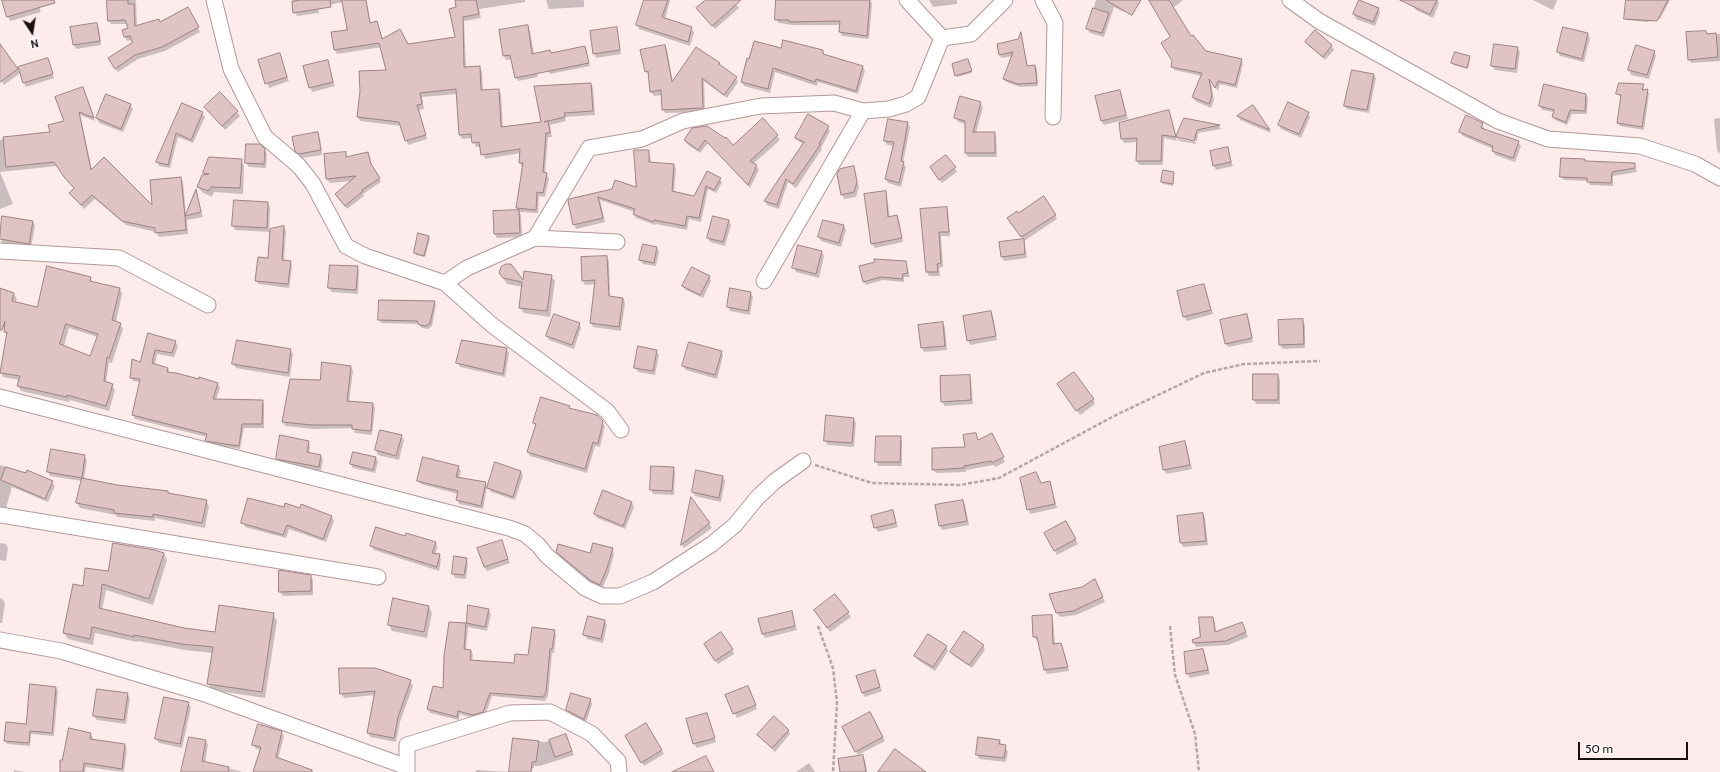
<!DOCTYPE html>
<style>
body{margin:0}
#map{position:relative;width:1720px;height:772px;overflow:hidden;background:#feeced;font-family:Cabin,sans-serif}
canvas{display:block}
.north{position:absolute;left:12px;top:12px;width:40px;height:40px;-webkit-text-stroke:3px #fff;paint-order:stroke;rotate:168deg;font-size:11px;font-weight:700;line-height:16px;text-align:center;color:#1a1111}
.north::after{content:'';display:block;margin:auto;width:14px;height:18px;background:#1a1111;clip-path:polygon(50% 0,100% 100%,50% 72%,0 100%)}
.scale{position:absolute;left:1578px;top:742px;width:110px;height:18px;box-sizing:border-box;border:2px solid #1a1111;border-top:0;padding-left:5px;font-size:12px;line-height:14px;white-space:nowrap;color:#1a1111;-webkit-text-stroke:3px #fff;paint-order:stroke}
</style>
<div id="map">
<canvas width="1720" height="772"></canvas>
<div class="north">N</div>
<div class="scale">50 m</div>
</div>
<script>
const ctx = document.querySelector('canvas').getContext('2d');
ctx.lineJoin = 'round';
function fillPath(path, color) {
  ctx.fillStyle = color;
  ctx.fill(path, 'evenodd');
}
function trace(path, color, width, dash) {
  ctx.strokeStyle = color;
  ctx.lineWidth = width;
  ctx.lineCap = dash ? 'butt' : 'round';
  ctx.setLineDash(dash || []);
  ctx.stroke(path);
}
fillPath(new Path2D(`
 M3,0H37L41,12L10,21Z
 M108,0H136L137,27L160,23L187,8L200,32L165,51L138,59L118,72L111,63L133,43L132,40L127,41L125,37L123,31L129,29L127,24H111L109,20Z
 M292,0H366L371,24L377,22L383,39L407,45L456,38L457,8L456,0H525V2L479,9L481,18L464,21L466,68L480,67L482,72L483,91L498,90L501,94L503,128L542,123L591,84L593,88L595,115L565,117L566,121L550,125L552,137H548L545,174L549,178L545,197L539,196L538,213L519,212L521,215L522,237L497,238L495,234L494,212L519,211L517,208L522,167L520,163L521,153L485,159L481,146L476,147L473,138L462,139L460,135L457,94L422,97L424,109L419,110L427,139L408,145L401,126L360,121L358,117L361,91L388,71L382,47L337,54L335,50L348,30L344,2L318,7L319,13L297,16Z
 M546,0H584V7L549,9Z
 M645,0H670L665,19L691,28L694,32L690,46L639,29L637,25Z
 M707,0H733L739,8L715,29L700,12Z
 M777,0H870L872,4L869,39L842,36L840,32L841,25H792L779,23L776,19Z
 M929,0H957V4L933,7Z
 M1096,0H1132L1124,12L1114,7L1104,37L1090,33L1087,28Z
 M1150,0H1183L1173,8L1190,38L1206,51L1241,60L1243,64L1237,88L1220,84L1218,91L1210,79L1214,100L1211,108L1195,101L1193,97L1202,76L1174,70L1172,66L1173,61L1171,37Z
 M1416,0H1438L1439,3L1433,18L1416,10L1413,6Z
 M1533,0H1557L1553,10Z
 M1627,0H1670L1660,19L1647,22L1626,20Z
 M1378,9L1380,13L1375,26L1356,19L1354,14Z
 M96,24L99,28L101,45L76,49L74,45L71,28Z
 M528,27L530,31L538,77L518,81L516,77L512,59L506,60L504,56L500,31Z
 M1315,32L1332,46L1334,50L1325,60L1309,46L1306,42Z
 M618,33L621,54L596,58L594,53Z
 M1588,34L1590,38L1584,62L1560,56L1558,52Z
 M1720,34V61L1691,63L1689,59L1707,35Z
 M1021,35L1028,67L1035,66L1037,69L1038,86L1020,87L1006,82L1004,79L1013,56L1001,58L998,44L1019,40Z
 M665,46L667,50L673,82L696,48L719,64L721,67L736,78L738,82L727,98L704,81L705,112L665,113L663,109L662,95L654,96L651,92L649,75L646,72Z
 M585,47L590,66L550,74L548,71Z
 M1637,47L1654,52L1656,56L1649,79L1631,75L1629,70Z
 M1517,48L1520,52L1517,73L1495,70L1492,66Z
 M781,49L822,51L825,55L863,67L865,71L858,94L818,82L817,86L775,72L770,93L744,86L742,82Z
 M279,54L289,81L269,88L259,60Z
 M1469,57L1470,59L1468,69L1453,65L1452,63Z
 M0,58L17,69L20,73L4,85L0,80Z
 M47,59L54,78L26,87L24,83Z
 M968,60L972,73L957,77L953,64Z
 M327,61L335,86L312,92L310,87Z
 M1353,71L1374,75L1376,78L1369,113L1347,109L1345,106Z
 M1643,85L1644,91L1647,90L1649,94L1644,130L1620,126L1618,123L1621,97L1617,94Z
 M83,89L95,121L80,115L92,170L154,207L181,178L183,182L186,215L196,191L203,217L187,220L188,234L159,237L156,232L126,225L95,199L84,209L73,197L71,193L75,189L57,166L0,172L13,204L0,209V140L51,133L65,122Z
 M1120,91L1128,119L1104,125L1101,121Z
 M220,93L240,116L225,130L205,107Z
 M106,95L130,105L133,109L123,132L99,123L97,118Z
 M1586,95L1588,98L1587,114H1572L1567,125L1555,120L1553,116L1554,112L1542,110L1540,106Z
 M980,103L983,107L976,133H994L996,137L997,157H968L966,153V124L958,122L956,118Z
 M183,104L202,113L205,117L193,143L178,137L170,168L159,166L157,162Z
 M1253,106L1271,133L1240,120L1238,116Z
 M1168,111L1177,141L1164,138L1163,165H1139L1137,161V142L1124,143L1122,139L1120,124Z
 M1308,113L1310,117L1301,138L1281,129L1279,125Z
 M1720,118V154L1717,150L1714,119Z
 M1185,119L1219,126L1221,129L1198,133L1197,141L1179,137V139L1196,142V144L1179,141L1177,137Z
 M763,120L780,140L753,164L756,166L759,170L750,188L708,143L700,153L687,144L685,140L693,129L733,146Z
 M907,123L910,127L903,163L906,167L901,187L888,183L886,179L894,146L887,145L885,140Z
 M1482,124L1484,128V130L1518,142L1521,146L1515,162L1495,155L1493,149L1463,136L1460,132Z
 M828,127L830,131L821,148L822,149L796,188L788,182L779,209L767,205L765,201L804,144L798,141L796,138Z
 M317,134L320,138L322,155L302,158L296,150Z
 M247,145L264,149L267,154L266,168L249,167L246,163Z
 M1227,149L1233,166L1216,170L1214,166Z
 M648,151L650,155L651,163L674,165L676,169L674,193L694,197L708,172L720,179L722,183L716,193L708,189L701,222L689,219L687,230L656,224L655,225L636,218L634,214L635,212L600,200L605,222L576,229L569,201L637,188Z
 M345,153L348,158L368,153L373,168L381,182L363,194L364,196L347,209L338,198L352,181L330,183L327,179Z
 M241,160L244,166L243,194L214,192L212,197L202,192L198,187L206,175L204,173Z
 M1585,162L1634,164L1637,172L1613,176V186L1590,185L1588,181L1564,180L1561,176Z
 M853,167L859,187L856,197L844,199L842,195Z
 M955,168L957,172L942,183L933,172Z
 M1174,173L1173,186L1163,184L1162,182Z
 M885,193L887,197L890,218L897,216L899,220L903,242L875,248L872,244Z
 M268,203L270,208L269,230L284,227L286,231L284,261L290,262L292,266L289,288L258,284L256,280L269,259L271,232L235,230L233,225Z
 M946,208L948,212L950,236H941L943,267L939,268L940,276H929L927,272L921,210Z
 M1018,215H1055L1057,219L1024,241L1027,258L1004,261L1002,257L1024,240L1011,222Z
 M3,217L33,222L35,226L31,248L2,243L0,235Z
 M729,221L731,225L725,246L710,242L708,238Z
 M844,226L846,230L841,247L821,241L819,237Z
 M429,237L430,239L425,257L416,255L415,253Z
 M657,248L659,252L656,266L643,264L640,260Z
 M822,252L824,256L819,278L796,272L794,268Z
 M606,257L609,261L610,297L623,298L625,303L621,331L593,327L591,323L596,284L585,285L583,281Z
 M905,262L910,277H904V282L883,280L866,285L864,282L860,267Z
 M357,267L359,271L358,294L332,292L329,288Z
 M502,268L523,283L551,276L555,281L550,317L524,313L520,308L523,287L507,284L500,273Z
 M709,276L711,281L703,298L686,290L683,286Z
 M90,278L93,283L120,289L122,294L116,322L120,324L123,329L112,363L109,362L106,383L112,385L115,390L109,411L70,400L69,402L21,391L18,386L20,380L3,377L1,372L7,335L5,332L6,325L0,323V289L14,294L17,299L15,303L37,308ZM69,328L98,337L91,358L64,346Z
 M1204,285L1213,314L1187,321L1184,317Z
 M731,289L751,293L753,297L750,315L730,311L728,307Z
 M434,302L436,305L432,326L428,329L422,328L419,324L381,323L379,320Z
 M991,312L993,316L997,340L970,345L968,340Z
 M1246,316L1249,320L1253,342L1228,347L1226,343Z
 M1302,320L1305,325V348L1283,349L1280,345Z
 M942,323L945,327L947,350L924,352L922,348Z
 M579,324L581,328L574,349L549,340L547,336Z
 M149,334L175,342L178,346L174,357L157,354L155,365L168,369L170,373L217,384L220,387L216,400L262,401L264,404V428H244L240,449L209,444L207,440V437L135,419L133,415L140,382L133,381L131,377L140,363Z
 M506,349L509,353L505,377L460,367L458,363Z
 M290,350L293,354L290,377L236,368L233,364Z
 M656,351L659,355L655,375L638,372L635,367Z
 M721,352L723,356L717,379L686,370L683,366Z
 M351,367L353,371L349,402L373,404L375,408L372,435L355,433L353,428L315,429L285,426L283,422L320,381Z
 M1278,375L1280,380V404H1256L1254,400Z
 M969,376L971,380L973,404L945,406L942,402Z
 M1061,388L1093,399L1095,404L1080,415Z
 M569,407L571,410L602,422L605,426L600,447L595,446L587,473L530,456L528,452L536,426L534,423Z
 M853,419L856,423L854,447L828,445L825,441Z
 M381,431L401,436L404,440L399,460L378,455L376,450Z
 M976,434L979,441L994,438L1005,462L995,467L994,465L966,470V472L936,473L933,469L966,448Z
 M900,437L902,441V466H878L876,461Z
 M308,442L310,446L309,454L321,456L323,460L321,471L279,462L277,459Z
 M1185,443L1187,447L1192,469L1167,474L1164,470L1160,448Z
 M84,456L87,460L84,479L117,486L168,492L169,494L206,501L209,506L205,528L155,518V521L117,517L116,515L80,508L77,503L82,481L50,476L48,472Z
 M376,458L378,462L375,473L353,468L351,464Z
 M0,465L52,482L55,486L48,502L12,487L6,508L0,507Z
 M458,467L461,471L459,478L485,483L487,487L483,509L459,504L457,500L458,494L421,484L418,481Z
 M673,468L675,472L674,495L653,494L651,489Z
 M521,471L523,476L515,500L491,492L488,488Z
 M697,472L723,477L725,481L721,502L695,496L693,492Z
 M1021,479L1041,484L1050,482L1057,508L1030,514Z
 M691,499L712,528L684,548L682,544Z
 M963,501L965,505L969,525L942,530L940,526Z
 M632,503L634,507L625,529L597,518L595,514Z
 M284,508L301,509L331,516L334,521L326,542L289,529L286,538L245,527L243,523Z
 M893,512L898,527L878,532L875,527Z
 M1203,514L1205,518L1208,545L1183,547L1181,543Z
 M1066,522L1078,544L1057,555L1046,533Z
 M501,541L510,563L487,571L484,567Z
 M0,543L6,544L8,548L6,561L0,560Z
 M435,543L438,547L435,554L439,555L441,559L439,571L374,550L371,546Z
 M612,549L614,554L609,573L602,589L593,584L560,556L557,552L591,554Z
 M164,553L167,560L153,605L106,590L102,610L184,629L216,633L273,614L277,621L265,698L212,690L208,683L213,653L185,650L138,641L137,642L95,633L93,645L68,639L64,633L83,587L108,573Z
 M466,559L468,563L466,579L455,578L453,573Z
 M310,576L313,580V595L283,596L280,592Z
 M1096,584L1105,602L1076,615L1060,617L1057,613Z
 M835,595L851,617L830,632L817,614Z
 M0,598L2,599L5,603L2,623H0Z
 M469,606L488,610L491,614L487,631L468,627L466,651H471L473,655L472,661L515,664L529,656L554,631L556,635L554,653H552L548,696L545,701L492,696L485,716L475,719L460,714L459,720L430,713L428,709L444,690L450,623L467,624Z
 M429,607L432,613L427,638L392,631L389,625Z
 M791,612L797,630L765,638L762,634Z
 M1051,616L1053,620L1055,645L1061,644L1063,648L1069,671L1047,674L1045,670L1039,641H1037L1034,637Z
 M1212,618L1215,622L1216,632L1244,627L1248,637L1228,645L1196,647L1193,641L1202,638Z
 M605,621L607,625L603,643L587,639L585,635Z
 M983,645L985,650L972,668L954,656L951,652Z
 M946,646L948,651L935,671L918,660L916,656Z
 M707,649H732L734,654L718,664Z
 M1203,651L1205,655L1210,674L1190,678L1187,674L1185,653Z
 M874,671L882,691L865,697L862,693Z
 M410,681L413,686L400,722L396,742L370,737L368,733L375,695L344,698L341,693Z
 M56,688L58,691L54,736L31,734L30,746L7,744L5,740L27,725Z
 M750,691L757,709L737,718L727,696Z
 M127,694L130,698L126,724L97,720L94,716Z
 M590,700L592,704L586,723L570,715L567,710Z
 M188,703L191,707L182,748L159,743L156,739Z
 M870,713L885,741L858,755L843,727Z
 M707,714L716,742L697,748L694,744Z
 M646,725L664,754L644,766L626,736Z
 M788,730L790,734L775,752L758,735Z
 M281,732L284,736L278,759L301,772H254L261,750L256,749L253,745Z
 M91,734L93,738L92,741L125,745L127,749L124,772L86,767L85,772H61Z
 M566,735L574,755L540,766H534V768L523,772H510L513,739L545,742Z
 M206,741L208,745L205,763L243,772H182Z
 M999,741L1008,751L1006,762L979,759L977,754Z
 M863,756L865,760L867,772H841Z
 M809,763L815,772H796Z
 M14,770L25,772H14Z
 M476,770L510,772H476Z`), '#0003');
const building = new Path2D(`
 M2,0H54L55,3L7,17Z
 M107,0H128V4H134L135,26L159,19L160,22L188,7L199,27L162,47L135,55L115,69L108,58L133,42H132L130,36L124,37L122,30L128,28L125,20L108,21Z
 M301,0H330L331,7L293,13L292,2Z
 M342,0H366L370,23L377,21L382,39L400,29L408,44L455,37L449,9L456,7L455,0H476L479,14L463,17L464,67L480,66L481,90L499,89L501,127L541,122L534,86L591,83L593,111L564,113L565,117L544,122L548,121L550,133H546L543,172L547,173L543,193L537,192L536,210L516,208L523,163H519L520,149L481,155L479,142L472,143L471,134L459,135L456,89L420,93L422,104L417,105L426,135L405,141L399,122L357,117L360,91L359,71L386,70L379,43L334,50L331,32L347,30Z
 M644,0H668L662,17L692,27L688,42L636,25Z
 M706,0H741L712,26L696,8Z
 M776,0H870L867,36L839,32L840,21L789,22V20H775Z
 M1106,0H1141L1132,15Z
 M1149,0H1169L1191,36L1193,35L1206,51L1242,59L1235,85L1218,81L1215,88L1209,79L1212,95L1209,104L1192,97L1202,73L1171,67L1172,61L1161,43L1170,37Z
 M1359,0L1379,8L1373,22L1353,14Z
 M1400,0H1437L1430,14Z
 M1626,0H1668L1657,21L1624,19Z
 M1093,8L1109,13L1102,33L1086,29Z
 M97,23L100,41L73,45L70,27Z
 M528,25L532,54L550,50L551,53L585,46L589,63L515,78L510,55L503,56L499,30Z
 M617,27L620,50L593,54L590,31Z
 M1563,27L1588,33L1582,59L1557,52Z
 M1315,30L1332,45L1323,57L1305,42Z
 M1706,31L1707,34L1716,33L1718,57L1688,60L1686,32Z
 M1021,32L1027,66L1035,65L1037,83L1018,84L1003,79L1013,52L999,55L997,44L1018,39Z
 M783,40L823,50V54L863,66L856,91L816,79L815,82L773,68L768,89L741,82L747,58L749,59L754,41L781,48Z
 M0,44L18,69L0,82Z
 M1494,44L1518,47L1515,69L1491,66Z
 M665,45L672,82L696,47L720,63L719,64L737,77L724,95L702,78L703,108L662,110L661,90L650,92L648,71L645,72L640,50Z
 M1636,45L1655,51L1647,75L1628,70Z
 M1455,52L1470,56L1467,68L1451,63Z
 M280,53L287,77L265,84L258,60Z
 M48,58L53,74L23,83L18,67Z
 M968,59L972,71L955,76L952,64Z
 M328,60L333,82L309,88L303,66Z
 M1352,70L1374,74L1367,110L1344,106Z
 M1619,83L1644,84L1642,90L1648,89L1642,127L1617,123L1621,95L1616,94Z
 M1544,84L1586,94L1585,111L1570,110L1566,122L1552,117L1554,110L1539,106Z
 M83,87L94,118L79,112L91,170L104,157L152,205L150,180L181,177L185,216L196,189L201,212L185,216L186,230L155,233V228L122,221L92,195L81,205L69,193L74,188L64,177L54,162L6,167L3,137L50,132L48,125L64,121L55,97Z
 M1120,90L1126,115L1101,121L1095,96Z
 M220,92L238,111L222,126L204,107Z
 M106,94L131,104L121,129L96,118Z
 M960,96L981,102L973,132H995V153H965V121L954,118Z
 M1288,102L1309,112L1299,134L1278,125Z
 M182,103L203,112L191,140L176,133L168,165L156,162Z
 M1253,105L1270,130L1237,116Z
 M1169,110L1176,137L1162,135L1161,161H1136L1137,138L1121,139L1119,123Z
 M808,114L829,126L819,144L820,145L793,184L786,179L777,205L764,201L804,142L795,138Z
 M1466,115L1483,123L1481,128L1519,141L1513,158L1492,151L1493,146L1459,132Z
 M763,118L778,135L750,161L757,165L748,185L705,140L698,150L684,140L692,128L707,126L725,138L726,137L733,145Z
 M1184,118L1220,125L1197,130L1194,141L1176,137Z
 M888,119L908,122L901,161L904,162L899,183L885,179L894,142L884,141Z
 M318,132L321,150L299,154L295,151L292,137Z
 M246,144H260L265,149L264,164L245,163Z
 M1228,147L1231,162L1213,166L1210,151Z
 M634,150H649V162L674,164L672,191L694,196L707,171L721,178L714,190L706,186L699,218L687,216L685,226L654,220L653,222L633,214L635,209L598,197L603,218L573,225L568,201L569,199L612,189L615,180L636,187Z
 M346,152V157L368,152L371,164L380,178L362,190L363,191L345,206L335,194L356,176L326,179L324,154Z
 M946,155L956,167L939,180L930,167Z
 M209,157L242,159L240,188L211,187L209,191L197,187L202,175L209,174L203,173Z
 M1561,158L1585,159V161L1635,163V168L1612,172L1611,183L1587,182V178L1560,177Z
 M854,166L857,182L854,192L841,195L837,174L840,169Z
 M1163,170L1174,172L1173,184L1161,182Z
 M886,191L888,217L897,215L902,238L871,244L864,194Z
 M1044,196L1056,215L1021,237L1007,218L1017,211L1018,213Z
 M234,200L268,202L267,228L232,226Z
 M947,207L949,232H939L941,263L937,264L938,272H926L920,209Z
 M519,210L520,233L494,234L493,211Z
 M2,216L33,221L29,244L0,239Z
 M713,216L729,220L723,242L707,238Z
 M823,220L844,225L839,243L818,237Z
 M284,226L282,260L291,261L288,284L255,281L258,257L268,258L270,229Z
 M418,233L429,236L424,256L414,253Z
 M1024,239L1025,254L1001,257L999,242Z
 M643,244L657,247L654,263L639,260Z
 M798,245L822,251L816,274L792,268Z
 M607,256L609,296L623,298L619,327L590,323L595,280L582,281L581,257Z
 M874,259L906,261L908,273L903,274L902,279L881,277L863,282L859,266L875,262Z
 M506,264H511L523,280L524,271L552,275L547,311L519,308L522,282L503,278L499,273L501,267Z
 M330,265L358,266L356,290L328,288Z
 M47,266L91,277L90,281L120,288L112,320L121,323L109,358L107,357L104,381L113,384L106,406L67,395V397L17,386L20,376L0,373L7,332H4L5,321L2,330H0V288L14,293L12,301L37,307ZM66,324L98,334L90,356L60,344Z
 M692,267L710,276L700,295L682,286Z
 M1204,284L1211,310L1183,317L1177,291Z
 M730,288L751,292L748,311L727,307Z
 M379,300L435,301L430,323L426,326L419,325L417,321L378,320Z
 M991,311L996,336L967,341L963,316Z
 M554,314L580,323L572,345L546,336Z
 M1247,314L1252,338L1225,344L1220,320Z
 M1303,319L1304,344L1279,345L1278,320Z
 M943,322L945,346L921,348L918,325Z
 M148,333L176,341L172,353L155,350L152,363L168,368L167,372L176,373L199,379V377L218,383L213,399L263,400L262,424H242L239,446L205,441L207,434L132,415L140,379L130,378L132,359L140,362Z
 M237,340L291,349L288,373L232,364Z
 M462,340L507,348L503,374L456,363Z
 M689,342L722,351L715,375L682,366Z
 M638,346L657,350L653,371L634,368Z
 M322,362L351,366L347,401L373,403L371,431L352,429V425H312L282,422L290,379L320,380Z
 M1074,372L1094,399L1076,411L1057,384Z
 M1253,374H1278V400H1253Z
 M970,375L971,400L941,402L940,376Z
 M541,397L570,406L569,408L597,415L603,421L598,444L593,442L585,469L527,452L536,424L533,423Z
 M826,415L854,418L852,443L824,441Z
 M380,430L402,435L396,456L375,450Z
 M976,433L978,440L992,433L1004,457L992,463L991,461L964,466V468L932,470V448L965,447L963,435Z
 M280,435L309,441L307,452L321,455L319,467L276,459Z
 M876,436H901L900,462H875Z
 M1185,441L1190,465L1163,470L1159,447Z
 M51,449L85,455L82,478L47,472Z
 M353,452L376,457L373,470L350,464Z
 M423,457L459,466L456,477L486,482L481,506L456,500L458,491L417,481Z
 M495,462L521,471L513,497L487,488Z
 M651,466L674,467L672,491L650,490Z
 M6,467L26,473L27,470L53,481L45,499L1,480Z
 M696,470L723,476L719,498L692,492Z
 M1036,472L1041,483L1050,481L1055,504L1027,510L1020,478Z
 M82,478L117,485L168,491V493L207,500L202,523L153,514V517L114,513V510L76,503Z
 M603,490L632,502L623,526L594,514Z
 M691,497L710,523L681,545Z
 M248,498L284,507L285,503L300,508L301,504L332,516L323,539L287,525L283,535L241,523Z
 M963,500L967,521L939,526L935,505Z
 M893,510L896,523L874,528L871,516Z
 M1203,513L1206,541L1180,543L1177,516Z
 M1066,521L1076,539L1054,551L1044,533Z
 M376,527L405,536L406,533L436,542L432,553L440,554L437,567L370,546Z
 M502,540L508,559L484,567L477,548Z
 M113,543L155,550L164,553L149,599L102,584L99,608L184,628L215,632L219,605L274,613L262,692L207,684L213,647L181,644L134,635V637L92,627L90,639L63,633L73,584L83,586L85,568L108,571Z
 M593,543L613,548L607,568L600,585L590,580L556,552L558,544L590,553Z
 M454,556L467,558L464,575L452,574Z
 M279,570L311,575V591L279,592Z
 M1095,579L1103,597L1073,611L1056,613L1049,594L1082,587Z
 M835,594L849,612L827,628L814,610Z
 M393,598L429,606L424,632L388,625Z
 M468,605L489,609L485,627L466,623L464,649L471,650L470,660L514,663L515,654L528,655L532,627L555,630L552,649H550L546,692L543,697L490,693L483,712L473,715L458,711L457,717L427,709L433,686L443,688L444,656L449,622L466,623Z
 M792,611L795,626L762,634L758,619Z
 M1052,615L1053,644L1061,643L1068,667L1044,670L1037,637H1033L1032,616Z
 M588,616L605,620L601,639L583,635Z
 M1199,617H1213L1215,632L1242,622L1246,632L1226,641L1193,643L1192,640L1200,637Z
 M964,631L984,645L969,665L950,652Z
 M721,632L733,649L715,661L704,644Z
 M928,634L947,646L933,667L914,656Z
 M1203,649L1208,670L1186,674L1184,652Z
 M339,668H375L411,680L398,717L394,738L367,733L375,691L340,694Z
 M875,670L880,687L862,693L856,676Z
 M30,684L56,687L52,733L30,731L29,743L4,741L6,722L26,724Z
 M748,686L756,705L733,714L725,695Z
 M97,689L128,693L124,720L93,716Z
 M571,693L591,699L584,719L566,710Z
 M164,697L189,702L180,744L155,739Z
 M870,712L883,737L855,752L842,727Z
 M707,713L715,738L693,744L686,719Z
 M774,716L789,730L772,748L757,735Z
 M646,723L662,750L641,763L625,736Z
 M258,724L282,731L276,757L312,770V772H253L261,747L252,745Z
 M69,728L91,733L90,739L125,744L122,769L84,763L83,772H60V760H62Z
 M566,734L572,751L555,757L549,740Z
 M189,737L206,740L202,761L229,767L228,772H181Z
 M978,737L1000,740L999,744L1006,745L1004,758L976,755Z
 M513,738L539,741L536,762H532L531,772H509Z
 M895,749L926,772H878Z
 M863,755L866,772H840L838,759Z
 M706,756L714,772H672Z`);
fillPath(building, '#e0c3c4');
trace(building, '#9e8384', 1);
const minor = new Path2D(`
 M214,0L231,69L265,137L299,166L313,184L346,246L365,256L445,283L492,325L607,411L621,430
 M907,0L942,38L971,34L1005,0
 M1043,0L1055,23L1053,117
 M1290,0L1319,21L1498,121L1548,139L1640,146L1695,164L1720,178
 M535,238L589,148L642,139L683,121L761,106L834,103L863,111L889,109L906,104L918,97L942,38
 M0,251L119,258L208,305
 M764,281L863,111
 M445,283L467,268L535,238L617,242
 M0,397L509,528L525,534L538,545L547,556L585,588L602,596H620L653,582L712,544L735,525L757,498L775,481L803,461
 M0,515L378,577
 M0,640L61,651L202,693L407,767
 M407,772V745L510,713L550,712L592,734L618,761L619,772`);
trace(minor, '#b39899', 17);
trace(new Path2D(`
 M815,465L872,483L960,485L999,478L1114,416L1204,373L1244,364L1320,361
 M818,626L833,668L837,703L833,772
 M1170,626L1175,675L1195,734L1199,772`), '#b6a6a7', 2.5, [4, 2]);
trace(minor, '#fff', 15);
</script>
